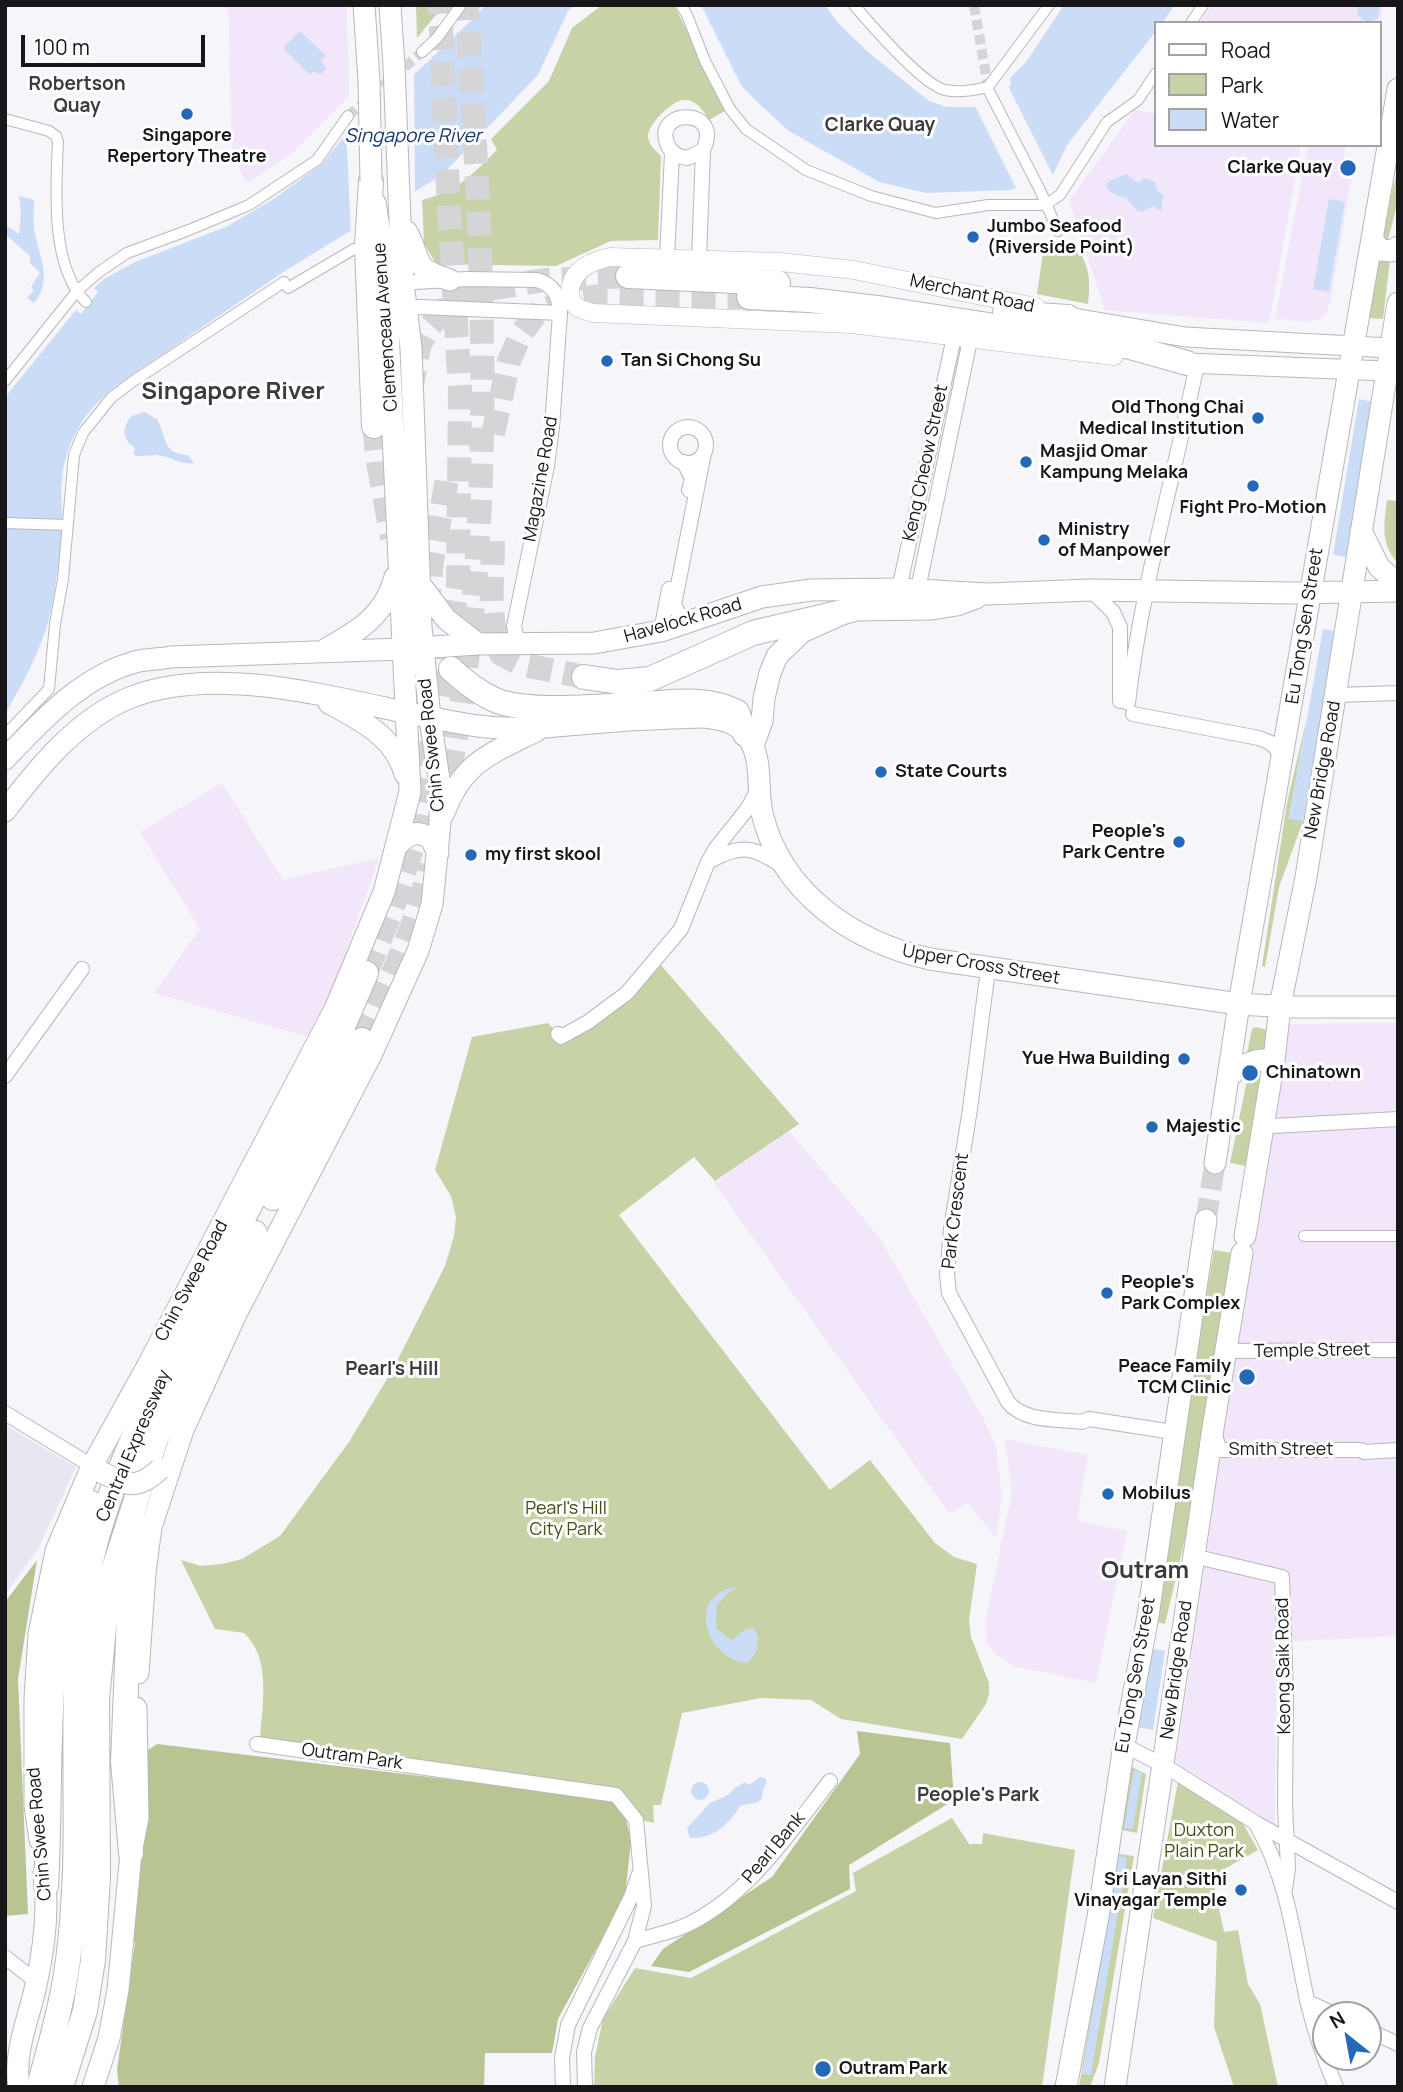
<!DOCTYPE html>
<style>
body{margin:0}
#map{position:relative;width:1403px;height:2092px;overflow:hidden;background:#f6f5f9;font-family:Manrope,sans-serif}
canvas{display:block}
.frame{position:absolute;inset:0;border:7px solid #171618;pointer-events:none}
.legend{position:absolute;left:1154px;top:21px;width:228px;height:126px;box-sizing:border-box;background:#fff;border:2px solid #a2a2a3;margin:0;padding:9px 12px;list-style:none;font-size:21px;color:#171618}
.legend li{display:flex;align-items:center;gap:14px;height:35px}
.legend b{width:35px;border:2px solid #a2a2a3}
.north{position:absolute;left:1312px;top:2001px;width:70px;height:70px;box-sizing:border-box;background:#fff;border:2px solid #a2a2a3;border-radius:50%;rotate:329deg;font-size:19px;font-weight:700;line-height:28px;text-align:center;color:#171618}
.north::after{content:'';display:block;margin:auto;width:24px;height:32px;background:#2469b9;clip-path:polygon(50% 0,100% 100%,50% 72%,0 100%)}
.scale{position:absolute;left:21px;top:35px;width:184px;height:32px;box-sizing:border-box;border:4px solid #171618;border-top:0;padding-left:9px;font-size:21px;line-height:24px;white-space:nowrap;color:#171618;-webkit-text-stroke:5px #fff;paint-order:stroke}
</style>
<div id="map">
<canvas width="1403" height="2092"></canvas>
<div class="frame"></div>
<ul class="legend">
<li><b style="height:9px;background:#fff"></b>Road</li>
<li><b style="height:19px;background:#c7d3a6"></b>Park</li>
<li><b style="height:19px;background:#cadcf6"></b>Water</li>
</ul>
<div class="north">N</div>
<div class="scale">100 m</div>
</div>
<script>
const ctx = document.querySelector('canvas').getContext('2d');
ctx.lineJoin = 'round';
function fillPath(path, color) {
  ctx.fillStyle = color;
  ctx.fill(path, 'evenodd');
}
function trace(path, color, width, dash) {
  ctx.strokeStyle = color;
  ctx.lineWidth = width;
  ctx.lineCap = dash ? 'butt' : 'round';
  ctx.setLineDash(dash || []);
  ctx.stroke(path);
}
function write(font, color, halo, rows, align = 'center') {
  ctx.font = font + ' Manrope,sans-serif';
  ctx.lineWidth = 6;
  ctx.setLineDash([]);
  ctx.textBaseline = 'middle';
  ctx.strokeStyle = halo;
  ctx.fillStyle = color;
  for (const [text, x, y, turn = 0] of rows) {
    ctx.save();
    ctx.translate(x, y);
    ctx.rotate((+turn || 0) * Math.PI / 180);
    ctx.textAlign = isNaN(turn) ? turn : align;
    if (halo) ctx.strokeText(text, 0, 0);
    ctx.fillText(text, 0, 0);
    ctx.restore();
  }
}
fillPath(new Path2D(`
 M228,5H347L349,96L290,155L250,182L244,179L232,151Z
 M1212,5H1383L1380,24L1200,23Z
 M1135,110L1156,114V145H1301L1269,323L1105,310L1069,201Z
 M1308,145H1346L1340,177L1351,180L1331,299L1325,316L1311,322L1275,319Z
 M222,783L283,880L379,858L315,1039L154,993L200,929L140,832Z
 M1398,1023V1636L1277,1642L1275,1825L1176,1763L1283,1024Z
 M789,1131L879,1237L983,1418L996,1446L1002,1497L996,1538L968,1503L949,1513L714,1183Z
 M1005,1439L1088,1455L1077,1521L1127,1531L1096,1683L1014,1666L997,1655L987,1643L985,1622L1012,1493Z`), '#f2e6fb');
fillPath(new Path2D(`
 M5,1425L76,1467L39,1547L5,1595Z`), '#e9e6f2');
fillPath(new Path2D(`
 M416,5H444L417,38Z
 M602,5H674L727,110L709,120C704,111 696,99 684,100C672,100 646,126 648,138C650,146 656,151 661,156L658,240L611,241L556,266L436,264L424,243L422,200C460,190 470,176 497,150L491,139L549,81L572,28Z
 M1398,168V201L1388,240L1384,243L1380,238Z
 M1068,241L1075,243C1089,267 1091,276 1088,304L1037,294L1043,252L1055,244Z
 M1375,259L1390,260L1383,319L1367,318Z
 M1387,500L1398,501V563C1380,545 1384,523 1387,500Z
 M1307,717L1289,818L1303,821L1279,887L1265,967L1262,966L1287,803Z
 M653,956L799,1124L715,1181L694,1157L619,1215L830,1490L870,1460L935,1543L954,1557L977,1564L969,1620L971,1637L989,1683V1694L986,1704L962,1739L841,1719L811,1700L761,1698L682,1713L661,1805H653L654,1823L641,1820L632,1803L619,1791L260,1740C262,1705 272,1659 244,1633L215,1629L181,1560L201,1566L222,1564L242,1559L280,1536L349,1442L393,1369L445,1266L454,1236L456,1217L451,1196L435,1170L472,1037L548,1023L558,1034L622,992Z
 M1255,1027L1268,1030L1266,1055L1247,1053L1252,1029Z
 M1258,1068L1262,1073L1246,1166L1230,1163L1249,1071Z
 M1214,1250L1232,1253L1186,1535L1165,1624L1152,1621Z
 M1132,1767L1146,1774L1137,1833L1122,1830Z
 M1178,1781L1242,1822L1258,1850L1212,1876L1224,1932L1238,1930L1248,1984L1260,2004L1278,2087H1234L1214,2027L1217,1942L1153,1918Z
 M952,1818L969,1844H982L983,1833L1075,1850L1042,2087H594L595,2057L603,2019L635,1968L691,1978L856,1891L853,1873Z
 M1118,1854L1134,1856L1099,2063L1090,2087H1079Z`), '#c7d3a6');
fillPath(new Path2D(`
 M37,1560L18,1679L28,1914L5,1916V1602Z
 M857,1731L950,1743L954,1800L849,1865L850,1889L689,1972L651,1966L663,1949L772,1877L860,1754Z
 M157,1744L610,1799L625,1815L631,1841L625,1896L558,2019L552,2053H485L484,2087H119L117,2070L135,1942L124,1931L145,1752Z`), '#b8c592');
fillPath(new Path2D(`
 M484,5H575L568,11L538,75L442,175L288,269L117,385C86,409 66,439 62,479C60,496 63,515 62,532C60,555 56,579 53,601C46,641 25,680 5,714V399L10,391L76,310L81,314L98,292L94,288L104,279L135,262L228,226L275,198L322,164L349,130L420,69L480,12Z
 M701,5H825L838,23L868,52L929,101L947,107H976L1011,85L1010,78L1026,62L1064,5H1175L1162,23H1156V31L1067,145L1051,179L1010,190L926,193L879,182L789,131L756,101L741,85Z
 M1358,5H1380L1378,18C1367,26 1355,19 1358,5Z
 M300,31L326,56L321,61L327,69L320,74L314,71L310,75L283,48Z
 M1126,174L1138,183L1144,178L1155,182L1157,190L1163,195L1161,211L1153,206L1142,212L1136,210L1126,198C1118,196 1109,194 1106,185L1109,181Z
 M19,196L34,200C34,209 33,219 34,228C38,255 54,279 34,303L27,298L34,290L31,287L40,273L30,263V256L5,234V225L19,234L21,213Z
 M1329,199L1345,202L1329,292L1313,289Z
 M1359,399L1373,402L1347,557L1333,555Z
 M144,412L157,419C167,437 162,454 188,455L194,463C181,465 173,458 161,456C150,453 142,459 133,454L135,448C122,440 121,427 132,416Z
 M1323,629L1337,631L1303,821L1289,819Z
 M739,1587L728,1593L717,1605L716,1628L731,1640C741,1635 742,1627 754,1629C762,1640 757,1655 747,1663C704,1659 685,1591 739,1587Z
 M1150,1648L1165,1651L1153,1730L1137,1727Z
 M1134,1770L1142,1773L1133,1829L1124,1828Z
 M760,1777L765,1778L767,1782L763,1790L762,1798L758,1802L740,1806C729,1824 714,1839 690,1838L687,1828L710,1803L728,1795L735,1788L745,1782L749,1785Z
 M691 1791a9 9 0 1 1 18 0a9 9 0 1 1-18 0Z
 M1119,1856L1127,1858L1091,2075L1082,2074Z`), '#cadcf6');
fillPath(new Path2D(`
 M414,69L415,196L351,235L346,127Z
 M1007,84L1055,179L1052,182L1018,192L974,104Z`), '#f6f5f9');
trace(new Path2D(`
 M974,5L988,87
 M348,116L422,52`), '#d5d4d7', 10, [10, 5]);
trace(new Path2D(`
 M1206,1220L1215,1163`), '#d5d4d7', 21, [21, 10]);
trace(new Path2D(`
 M374,426L378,462L392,538
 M493,434L509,361L521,334L535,315L564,301L601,296L749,297
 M398,464L419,346L430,326L445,309L463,297L481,290L545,280L628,276
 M493,541C493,578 487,619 501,654L520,664L584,677
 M427,612L432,561L447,479
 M442,809C500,544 483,273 467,5
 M366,973L392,910L412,848L429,758L458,584L460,390L448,191L440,5
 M362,1040C389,983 416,927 430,865`), '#d5d4d7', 24, [24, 12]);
const pedestrian = new Path2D(`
 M681,5L687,15L705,61L730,109L746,129L806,170L871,196L936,213L988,205H1045
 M854,5C871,25 922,84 945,90C960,93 973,90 988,87L1049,5
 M1191,23L1203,5
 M422,52L437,38L461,5
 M990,93L1040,190L1058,231
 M5,119L49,131L56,136L58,142C56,188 50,267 86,302
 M1045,205L1060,195L1107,122L1138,100L1156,73
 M5,381L77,291L99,272L127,253L189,230L249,205L317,160L348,116
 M5,523L67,525
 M5,735L49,689L55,624L63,579L74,455L83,433L111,398L132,382L284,282L288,288L354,249
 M1304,1236H1398`);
const minor = new Path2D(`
 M667,258L672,153
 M699,259L703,150C724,107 654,108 667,143C670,153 678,157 688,158L703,150
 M397,283L467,279L537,280C554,285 559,296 560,313L552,427L547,466L514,626L518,644
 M400,308L421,307L560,313
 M670 445a18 18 0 1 1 36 0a18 18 0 1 1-36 0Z
 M684,462L692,479L689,490
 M899,589L954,337
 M918,589L970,340
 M1091,590L1113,612L1120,627V701
 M690,621L680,615L674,605L704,453
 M661,631L669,589
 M1336,695L1398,693
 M1128,703C1141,588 1174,478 1197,364
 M1133,714L1259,738L1271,743L1283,757
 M710,861C742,843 754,847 784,867
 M988,969L970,1109L951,1229L947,1275L949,1293L1008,1402C1024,1422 1057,1419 1082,1422L1089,1419L1173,1432
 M558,1034L561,1037L588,1022L627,993L681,929L708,862L716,848L748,808L758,789
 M5,1076L82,969
 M1264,1124L1273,1126L1398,1119
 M1226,1351L1398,1350
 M5,1413L92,1466
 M1214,1433L1220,1450H1361L1364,1452L1398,1450
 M1193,1556L1282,1577L1286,1694L1285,1805L1288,1868L1285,1889
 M257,1744L616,1795L636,1820L644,1906L635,1941L590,2028L584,2052L585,2087
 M1124,1745L1170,1769L1256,1823L1398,1902
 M1256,1824C1288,1879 1294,1939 1307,2000C1314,2029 1324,2059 1336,2087
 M635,1941C651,1936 667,1933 682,1927C745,1900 789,1833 830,1781
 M5,1957L37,1982
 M1308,2002L1336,2015
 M1368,2030L1398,2044
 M563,2087L562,2058L568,2025L631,1897L639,1874`);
const tertiary = new Path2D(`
 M1036,307L854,270L780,262L610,257C591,261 571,270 570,292C570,297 572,303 577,307C581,310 588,311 593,313L852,324L1114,356`);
const secondary = new Path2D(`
 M1068,317L1185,337L1390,348
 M1187,363L1387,371`);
const primary = new Path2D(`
 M364,5L369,80
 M390,5L394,65
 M407,232C424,263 409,267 450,280
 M1372,238L1380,250L1392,251L1398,247
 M1361,531L1379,567L1398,584
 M419,583L446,619L478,644
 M326,649C358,631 385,616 395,577
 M329,703C361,720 395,737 405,774
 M753,746L762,721L764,698L770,673L777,656L802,632L851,610L932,609L957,605L976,598
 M5,759C42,720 84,674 139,661C149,659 161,659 171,657L402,649L478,644L594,643L661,631L762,597L811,590L899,589L988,594L1091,590L1292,593L1398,591
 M5,811C38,768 76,720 129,698C230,657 374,712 478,726C521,732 561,725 604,722C637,719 671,718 704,717C725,719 742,724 752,744C762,765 757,791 762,813C781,893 853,942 930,959L1239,1004L1290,1007H1398
 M444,813C463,762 490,754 536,731
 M397,846C407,834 417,829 431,839L438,853
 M1229,1077C1241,1064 1255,1058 1274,1060
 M1215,1163L1239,1004L1398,89
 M1245,1236L1274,1060L1280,1006L1306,877L1398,303
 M138,1673L145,1573L151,1527L183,1430L236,1314L371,1055L418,951L432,904L440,823V786L430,718L421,627L411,348L403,282L400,221
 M40,1840L35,1805V1699L39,1634L56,1551L92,1466L148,1365L335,1009L384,892L410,792L387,308L381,239L375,203
 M19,2087C13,2053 29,2018 36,1985C44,1949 49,1909 44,1872
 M93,2087L109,2038L118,1990L131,1853L138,1818L136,1708
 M1066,2087L1098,1917L1124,1745L1148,1616L1206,1220
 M1115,2087L1213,1428L1242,1253`);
const motorway = new Path2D(`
 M371,181L367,247L374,426
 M628,276L778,283
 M749,297L810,300L885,309L1130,347L1187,363
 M1005,313L1068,317
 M451,669C464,681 479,693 495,700C529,715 619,705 658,703C686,701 711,699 737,712L745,734
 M584,677L618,682L650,679L753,633L851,610
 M273,1198L348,1068L362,1040
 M131,1853L123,1762L130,1591L135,1547L141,1527
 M46,1886C52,1777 43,1665 72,1559C77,1540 82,1521 91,1503
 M39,2087C46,2060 54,2033 60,2005C70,1962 73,1916 75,1871C78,1775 69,1675 87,1580C105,1484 152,1397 196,1310C243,1217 293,1124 341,1031L366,973
 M61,2087L85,2011L93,1960L98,1878L97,1699L108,1587L156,1438L255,1233`);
trace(pedestrian, '#b8b7bb', 12);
trace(minor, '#b8b7bb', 16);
trace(tertiary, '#b8b7bb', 19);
trace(secondary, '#b8b7bb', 21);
trace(primary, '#b8b7bb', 23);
trace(motorway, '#b8b7bb', 26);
trace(pedestrian, '#fff', 10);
trace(minor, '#fff', 14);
trace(tertiary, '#fff', 18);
trace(secondary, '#fff', 19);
trace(primary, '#fff', 21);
trace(motorway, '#fff', 24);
const primaryBridge = new Path2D(`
 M394,65L400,221
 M369,80L371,181
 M101,1472C128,1485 136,1491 160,1469`);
trace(primaryBridge, '#b8b7bb', 23, []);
trace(primaryBridge, '#fff', 21);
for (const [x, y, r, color] of [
 [187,114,7,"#2469b9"],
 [1348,168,9,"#2469b9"],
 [973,237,7,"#2469b9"],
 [607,361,7,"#2469b9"],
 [1258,418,7,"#2469b9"],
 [1026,462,7,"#2469b9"],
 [1253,486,7,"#2469b9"],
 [1044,540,7,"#2469b9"],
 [881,772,7,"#2469b9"],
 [1179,842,7,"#2469b9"],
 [471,855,7,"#2469b9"],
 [1184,1059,7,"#2469b9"],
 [1250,1073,9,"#2469b9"],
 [1152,1127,7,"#2469b9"],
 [1107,1293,7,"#2469b9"],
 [1247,1377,9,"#2469b9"],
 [1108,1494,7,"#2469b9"],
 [1241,1890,7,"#2469b9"],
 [823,2069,9,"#2469b9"]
]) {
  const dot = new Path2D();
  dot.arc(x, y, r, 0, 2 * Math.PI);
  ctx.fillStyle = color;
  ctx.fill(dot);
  trace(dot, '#fff', 2.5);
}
write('bold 18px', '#171618', '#fff', [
 ["Singapore",187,136,"center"],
 ["Repertory Theatre",187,157,"center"],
 ["Clarke Quay",1332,168,"right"],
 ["Jumbo Seafood",987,227],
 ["(Riverside Point)",987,248],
 ["Tan Si Chong Su",621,361],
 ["Old Thong Chai",1244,408,"right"],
 ["Medical Institution",1244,429,"right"],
 ["Masjid Omar",1040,452],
 ["Kampung Melaka",1040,473],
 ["Fight Pro-Motion",1253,508,"center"],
 ["Ministry",1058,530],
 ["of Manpower",1058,551],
 ["State Courts",895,772],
 ["People's",1165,832,"right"],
 ["Park Centre",1165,853,"right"],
 ["my first skool",485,855],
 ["Yue Hwa Building",1170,1059,"right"],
 ["Chinatown",1266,1073],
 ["Majestic",1166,1127],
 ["People's",1121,1283],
 ["Park Complex",1121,1304],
 ["Peace Family",1231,1367,"right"],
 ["TCM Clinic",1231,1388,"right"],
 ["Mobilus",1122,1494],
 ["Sri Layan Sithi",1227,1880,"right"],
 ["Vinayagar Temple",1227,1901,"right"],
 ["Outram Park",839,2069]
], 'left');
write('18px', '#171618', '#fff', [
 ["Merchant Road",972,294,12],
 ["Clemenceau Avenue",386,327,-94],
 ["Keng Cheow Street",926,463,-78],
 ["Magazine Road",541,479,-80],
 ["Havelock Road",683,621,-16],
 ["Eu Tong Sen Street",1305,626,-81],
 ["Chin Swee Road",432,745,-96],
 ["New Bridge Road",1323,770,-80],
 ["Upper Cross Street",981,965,10],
 ["Park Crescent",956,1211,-83],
 ["Chin Swee Road",192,1281,-62],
 ["Temple Street",1312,1351,-1],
 ["Central Expressway",134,1446,-67],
 ["Smith Street",1281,1450],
 ["Keong Saik Road",1284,1666,-91],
 ["New Bridge Road",1177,1670,-82],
 ["Eu Tong Sen Street",1136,1675,-80],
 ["Outram Park",352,1757,8],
 ["Chin Swee Road",40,1834,-95],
 ["Pearl Bank",774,1848,-50]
]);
write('18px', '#434e16', '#fff', [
 ["Pearl's Hill",566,1509],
 ["City Park",566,1530],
 ["Duxton",1204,1831],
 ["Plain Park",1204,1852]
]);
write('bold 19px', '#3b3a3d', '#fff', [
 ["Robertson",77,85],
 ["Quay",77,107],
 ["Clarke Quay",880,126],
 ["Pearl's Hill",392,1370],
 ["People's Park",978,1796]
]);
write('italic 19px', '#14376b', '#fff', [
 ["Singapore River",413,137]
]);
write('bold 24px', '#3b3a3d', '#fff', [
 ["Singapore River",233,392],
 ["Outram",1145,1571]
]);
</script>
